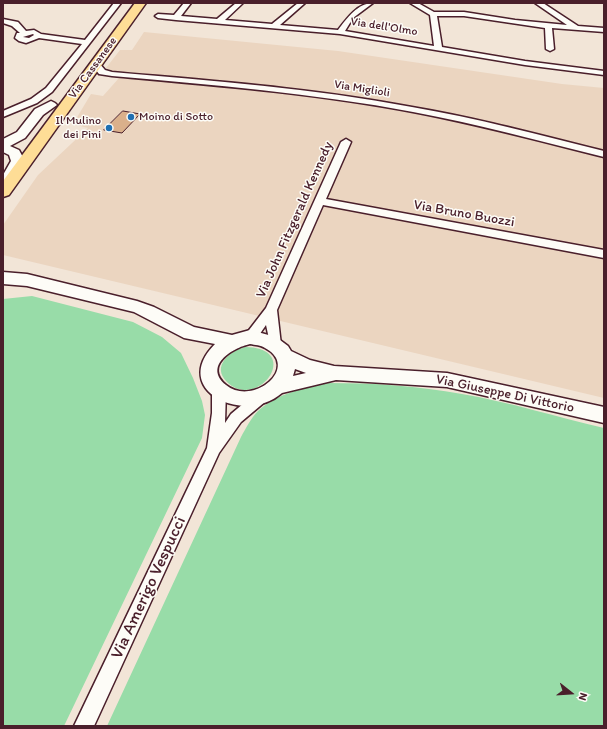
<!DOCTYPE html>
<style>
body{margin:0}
#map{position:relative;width:607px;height:729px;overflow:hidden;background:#f2e5d7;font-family:Itim,sans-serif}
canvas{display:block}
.frame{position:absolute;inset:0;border:4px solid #4a1f2b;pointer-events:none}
.north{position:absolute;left:551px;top:673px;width:40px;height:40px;-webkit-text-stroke:3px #fdfcf7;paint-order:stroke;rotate:107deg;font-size:11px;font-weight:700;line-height:16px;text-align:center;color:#4a1f2b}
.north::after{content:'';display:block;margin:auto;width:14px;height:18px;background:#4a1f2b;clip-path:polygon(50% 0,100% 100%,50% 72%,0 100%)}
</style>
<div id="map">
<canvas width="607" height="729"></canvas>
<div class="frame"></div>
<div class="north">N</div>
</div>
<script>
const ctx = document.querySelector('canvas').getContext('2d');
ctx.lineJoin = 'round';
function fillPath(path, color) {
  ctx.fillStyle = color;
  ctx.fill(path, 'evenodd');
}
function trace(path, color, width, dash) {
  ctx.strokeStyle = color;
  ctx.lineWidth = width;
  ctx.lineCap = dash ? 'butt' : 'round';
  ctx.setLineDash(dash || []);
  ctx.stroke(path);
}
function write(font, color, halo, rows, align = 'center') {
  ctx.font = font + ' Itim,sans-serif';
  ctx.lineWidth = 3;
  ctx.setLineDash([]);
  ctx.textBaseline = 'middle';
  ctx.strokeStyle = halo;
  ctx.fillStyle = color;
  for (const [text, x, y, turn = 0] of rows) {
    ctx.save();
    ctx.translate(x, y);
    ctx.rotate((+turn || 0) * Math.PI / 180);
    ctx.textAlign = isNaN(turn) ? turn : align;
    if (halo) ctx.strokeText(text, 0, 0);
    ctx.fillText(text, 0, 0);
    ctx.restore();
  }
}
fillPath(new Path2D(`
 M144,32L338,51L562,84L604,88V398L3,255V225L38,175L88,128L73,124L91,94L103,96L119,78L108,76L112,71L106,68L120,50H132Z`), '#ebd5c0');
fillPath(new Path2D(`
 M32,296L133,322L162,337L181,353L193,378L202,401L205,415L202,438L64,726H3V299Z
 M245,347C304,348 258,412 227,382C211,366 230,351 245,347Z
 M329,383C374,383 418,386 462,394C509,402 557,417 604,428V726H107L241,437C246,428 251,418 258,411C278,393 304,388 329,383Z`), '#98dca8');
const building = new Path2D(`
 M123,111L140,114L122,133L104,130Z`);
fillPath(building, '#dab08b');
trace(building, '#4a1f2b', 1);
const street = new Path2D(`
 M114,3H121L52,92L37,103L3,117V111L31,99L46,88L82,44L39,38L26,43L19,41L15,38L17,33H20L12,26L3,23V19L18,22L26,31L34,30L41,34L85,40ZM33,34L34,35L29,38L23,37Z
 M184,3H191L181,16L217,19L236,3H243L225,20L272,24L298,3H305L280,25L338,30C347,18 358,3 373,3L353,18L345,31L434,46L430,15L410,3H418L434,12H464L515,20L567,25L535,3H543L578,26L604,28V32L552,28L554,49L550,51L546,49L545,28L464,16H437L442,47L525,61L604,71V75L525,65L340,34L176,20L158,18L155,16L158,14L174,15Z
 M93,63H99L105,70L112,72C212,81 313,88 412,107C477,118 540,135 604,151V157C540,141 477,124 413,112C313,93 212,85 112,76L99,74L92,65Z
 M346,139L351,142L326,199L604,250V258L323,205L277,310L281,345L279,348L275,350L271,348L266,325C260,333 256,344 246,340L244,337L246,334L266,308L341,142Z
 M219,385L224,386L226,390L225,423L231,414L256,393L261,391L266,393L268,397L266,401L241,422L219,453L94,726H74L207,448L212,413V390L214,386Z`);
const secondary = new Path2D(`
 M51,101L55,103L57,105L43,115L25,138L10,146L19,150L25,161L17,175L16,183L14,186H4L3,175L11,161L9,155L3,152V139L17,132L35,109Z
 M3,272L27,274L137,301L154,307L194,327L232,335L250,330L276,337L288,346L291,351L310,360L334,366L447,373L604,407V423L447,387L336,380L282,393C244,426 169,390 215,344L184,338L134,312L27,286L3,284ZM250,344C255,345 261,345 265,348C301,367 253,407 226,385C203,366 232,348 250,344ZM295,369L306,373L293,376Z`);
const primary = new Path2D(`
 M135,3H146L9,195L3,197V181Z`);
trace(street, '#4a1f2b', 3);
trace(secondary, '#4a1f2b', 3);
trace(primary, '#4a1f2b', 3);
fillPath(street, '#fdfcf7');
fillPath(secondary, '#fdfcf7');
fillPath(primary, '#fedd96');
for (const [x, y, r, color] of [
 [131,117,4,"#1f6fb2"],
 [109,128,4,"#1f6fb2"]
]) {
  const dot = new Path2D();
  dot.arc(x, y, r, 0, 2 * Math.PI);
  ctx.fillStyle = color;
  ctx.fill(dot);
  trace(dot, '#fdfcf7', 1.5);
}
write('12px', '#4a1f2b', '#fdfcf7', [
 ["Via dell'Olmo",384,27,9],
 ["Via Cassanese",93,68,-54],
 ["Via Miglioli",362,89,9]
]);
write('12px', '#4a1f2b', '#fdfcf7', [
 ["Moino di Sotto",139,117],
 ["Il Mulino",101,121,"right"],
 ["dei Pini",101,135,"right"]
], 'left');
write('14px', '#4a1f2b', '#fdfcf7', [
 ["Via Bruno Buozzi",464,214,10],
 ["Via John Fitzgerald Kennedy",295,220,-66],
 ["Via Giuseppe Di Vittorio",505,394,12]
]);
write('17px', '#4a1f2b', '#fdfcf7', [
 ["Via Amerigo Vespucci",149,588,-65]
]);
</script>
